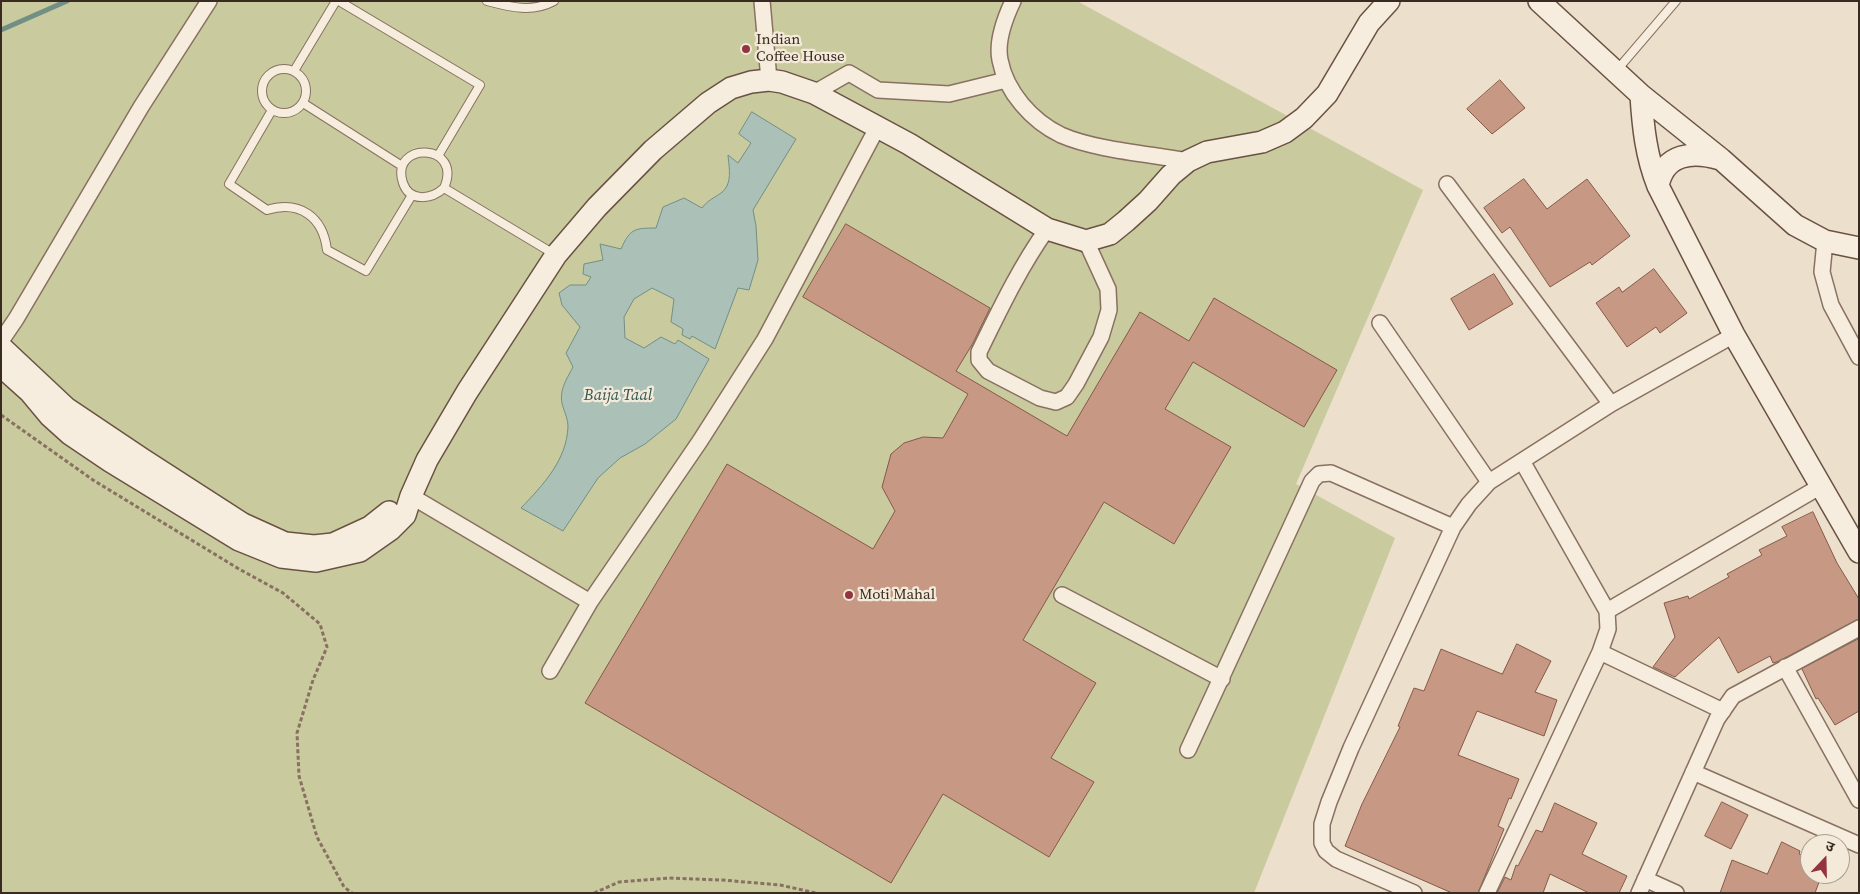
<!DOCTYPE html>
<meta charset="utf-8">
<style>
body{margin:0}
#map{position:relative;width:1860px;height:894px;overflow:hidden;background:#ecdfcb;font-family:"Source Serif 4","Noto Sans Devanagari",serif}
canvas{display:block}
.frame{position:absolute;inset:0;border:2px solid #3a2b22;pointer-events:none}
.north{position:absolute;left:1800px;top:834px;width:50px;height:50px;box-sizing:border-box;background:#f4eada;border:1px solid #aa9e90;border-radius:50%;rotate:21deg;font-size:14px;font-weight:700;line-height:20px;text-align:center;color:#3a2b22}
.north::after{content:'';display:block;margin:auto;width:18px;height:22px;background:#93343f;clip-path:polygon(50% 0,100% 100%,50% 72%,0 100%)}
</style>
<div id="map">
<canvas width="1860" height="894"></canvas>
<div class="frame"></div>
<div class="north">उ</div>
</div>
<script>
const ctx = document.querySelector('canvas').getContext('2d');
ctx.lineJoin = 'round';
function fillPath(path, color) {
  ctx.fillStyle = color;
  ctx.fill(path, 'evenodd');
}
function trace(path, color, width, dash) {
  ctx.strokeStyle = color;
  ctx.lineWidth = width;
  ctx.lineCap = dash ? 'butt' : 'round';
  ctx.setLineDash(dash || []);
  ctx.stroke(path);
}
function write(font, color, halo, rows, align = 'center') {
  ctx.font = font + ' "Source Serif 4",serif';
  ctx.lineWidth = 4.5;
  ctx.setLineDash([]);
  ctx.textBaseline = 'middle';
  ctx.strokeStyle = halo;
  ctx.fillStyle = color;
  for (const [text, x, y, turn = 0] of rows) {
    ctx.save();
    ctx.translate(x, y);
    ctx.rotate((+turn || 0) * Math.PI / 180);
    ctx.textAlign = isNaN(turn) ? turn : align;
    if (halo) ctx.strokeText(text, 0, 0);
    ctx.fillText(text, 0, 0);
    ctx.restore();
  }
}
fillPath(new Path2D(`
 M1,1H1077L1423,190L1296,484L1395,538L1254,893H1Z`), '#caca9f');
const water = new Path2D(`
 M752,112L796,139L753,210L756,226L758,260L749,290L738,288L715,349L692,336L690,339L682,335L683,329L671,322L674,299L652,288L634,299L624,317L625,338L644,348L661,337L675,344L678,340L709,359L676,419L645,444L620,458L598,478L563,531L521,508C543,485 567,460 568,426C568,420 565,413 563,407C558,392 566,380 573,367L566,353L580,327L562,305L559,293L570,285H586L591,277L583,274L584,264L603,260L600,244L621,249C630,229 634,228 656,228L663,207L684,198L702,208C708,200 714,198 721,193C733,184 729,168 728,155L738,163L751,143L739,134Z`);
fillPath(water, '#abc1b8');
trace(water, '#728f85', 1);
trace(new Path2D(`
 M1,30L67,1`), '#728f85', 5);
const building = new Path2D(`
 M1500,80L1525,108L1492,134L1467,109Z
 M1524,179L1547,209L1587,179L1630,236L1592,265L1590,262L1550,287L1510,227L1502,233L1484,208Z
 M846,224L990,308L973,343L956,371L1067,436L1140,312L1189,341L1214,298L1337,370L1304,427L1193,362L1165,409L1231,447L1174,544L1104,502L1023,640L1096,683L1051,758L1094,782L1049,857L943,794L891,883L585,703L727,464L873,549L895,511L882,487L891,454L904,443L923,437L943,438L968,394L803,297Z
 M1654,269L1687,313L1660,333L1656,327L1627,347L1596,303L1619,287L1622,292Z
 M1494,274L1513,304L1469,330L1451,299Z
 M1813,512L1837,563L1859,599V619L1779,661L1773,663L1770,656L1738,673L1719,637L1675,677L1653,667L1675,637L1664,603L1688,596L1689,599L1729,577L1727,574L1762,555L1759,550L1787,536L1782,527Z
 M1859,639V711L1835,725L1818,698L1816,699L1802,669Z
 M1517,644L1551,661L1535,692L1557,700L1544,736L1477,711L1458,755L1519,779L1511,799L1509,798L1498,826L1504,829L1478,893H1452L1345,846L1362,804L1400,727L1398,726L1414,688L1424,691L1441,649L1502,674Z
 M1722,802L1748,815L1731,849L1705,836Z
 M1555,803L1597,823L1582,854L1627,876L1619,893H1589L1550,874L1543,893H1497L1505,877L1511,880L1516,865L1518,866L1536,830L1542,832Z
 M1782,842L1800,851L1799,854L1810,858V874H1822L1815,893H1720L1732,860L1767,874Z`);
fillPath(building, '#c79884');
trace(building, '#865948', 1);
const lane = new Path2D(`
 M339,1L480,85L438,156
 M487,1C510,7 532,13 554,1
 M262 91a22 22 0 1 1 44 0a22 22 0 1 1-44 0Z
 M1617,70L1676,1
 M294,71L336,1
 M303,103L402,166
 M272,110L229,184L267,210C300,200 323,217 327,250L366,271L412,195
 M444,188C432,199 410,203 403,183C389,141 464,142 444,188L554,254`);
const street = new Path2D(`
 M762,1L769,80
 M1013,1C1005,18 996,41 1000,60C1006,92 1032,121 1061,135C1095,150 1150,154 1188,161
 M814,93L849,73L878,90L949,94L1006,80
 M1447,184L1611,404
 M1047,229C1020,267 1000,309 979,352V360L988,371L1040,398L1056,402L1067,397L1076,384L1101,337L1109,310L1108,289L1086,241
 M1825,241L1822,272L1831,305L1859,357
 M1380,323L1489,482
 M1,341L16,319L141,107L209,1
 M411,496L590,602
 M1062,595L1222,679
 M1607,611L1821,486
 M1600,652L1723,711
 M1785,667L1859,800
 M550,671L590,602L700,441L765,339L877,128
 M1188,750L1312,481L1319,474L1331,473L1453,527
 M1693,772L1859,845
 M1645,879L1676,893
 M1414,893L1336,859L1326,851L1322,843V824L1329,802L1351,748L1453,527L1469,504L1489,482L1611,404L1734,335
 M1487,893L1600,652L1608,629L1607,611L1522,461
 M1639,893L1717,719L1733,696L1859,628`);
const secondary = new Path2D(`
 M1539,1L1641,95L1721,159L1795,225L1825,241L1859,248
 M1641,95C1643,127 1646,156 1658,186L1734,335L1859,552
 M1658,186C1664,153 1693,151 1720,159
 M1,347L66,408L142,459L243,524L285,543L314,546L333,544L370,527L389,512
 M1,366L30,392L50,416L70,434L110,461L239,540L281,557L316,561L360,551L390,530L405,515L411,496L427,460L467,392L556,255L597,207L653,150L708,103L731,88L751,82L769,80L782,82L814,93L909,144L1047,229L1086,241L1110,234L1126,221L1148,201L1171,175L1188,161L1207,152L1262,142L1285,132L1304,118L1327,94L1369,23L1389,1`);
trace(lane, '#887160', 10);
trace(street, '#887160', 18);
trace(secondary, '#6a5243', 24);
trace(new Path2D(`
 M1,415L93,480L239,569L283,593L320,624L327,647L313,680L297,733L299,776L317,837L344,887L352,893
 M594,893L619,882L669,878L722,880L780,885L816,893`), '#887160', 3, [4, 2.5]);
trace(lane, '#f7edde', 8);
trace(street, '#f7edde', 15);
trace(secondary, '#f7edde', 21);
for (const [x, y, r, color] of [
 [746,49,5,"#93343f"],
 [849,595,5,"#93343f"]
]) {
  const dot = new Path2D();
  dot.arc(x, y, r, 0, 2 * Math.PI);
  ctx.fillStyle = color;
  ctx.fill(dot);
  trace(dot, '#f4eada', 2);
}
write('15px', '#3a2b22', '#f4eada', [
 ["Indian",756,40],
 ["Coffee House",756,57],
 ["Moti Mahal",859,595]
], 'left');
write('italic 16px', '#335852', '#f4eada', [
 ["Baija Taal",618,396]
]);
</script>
